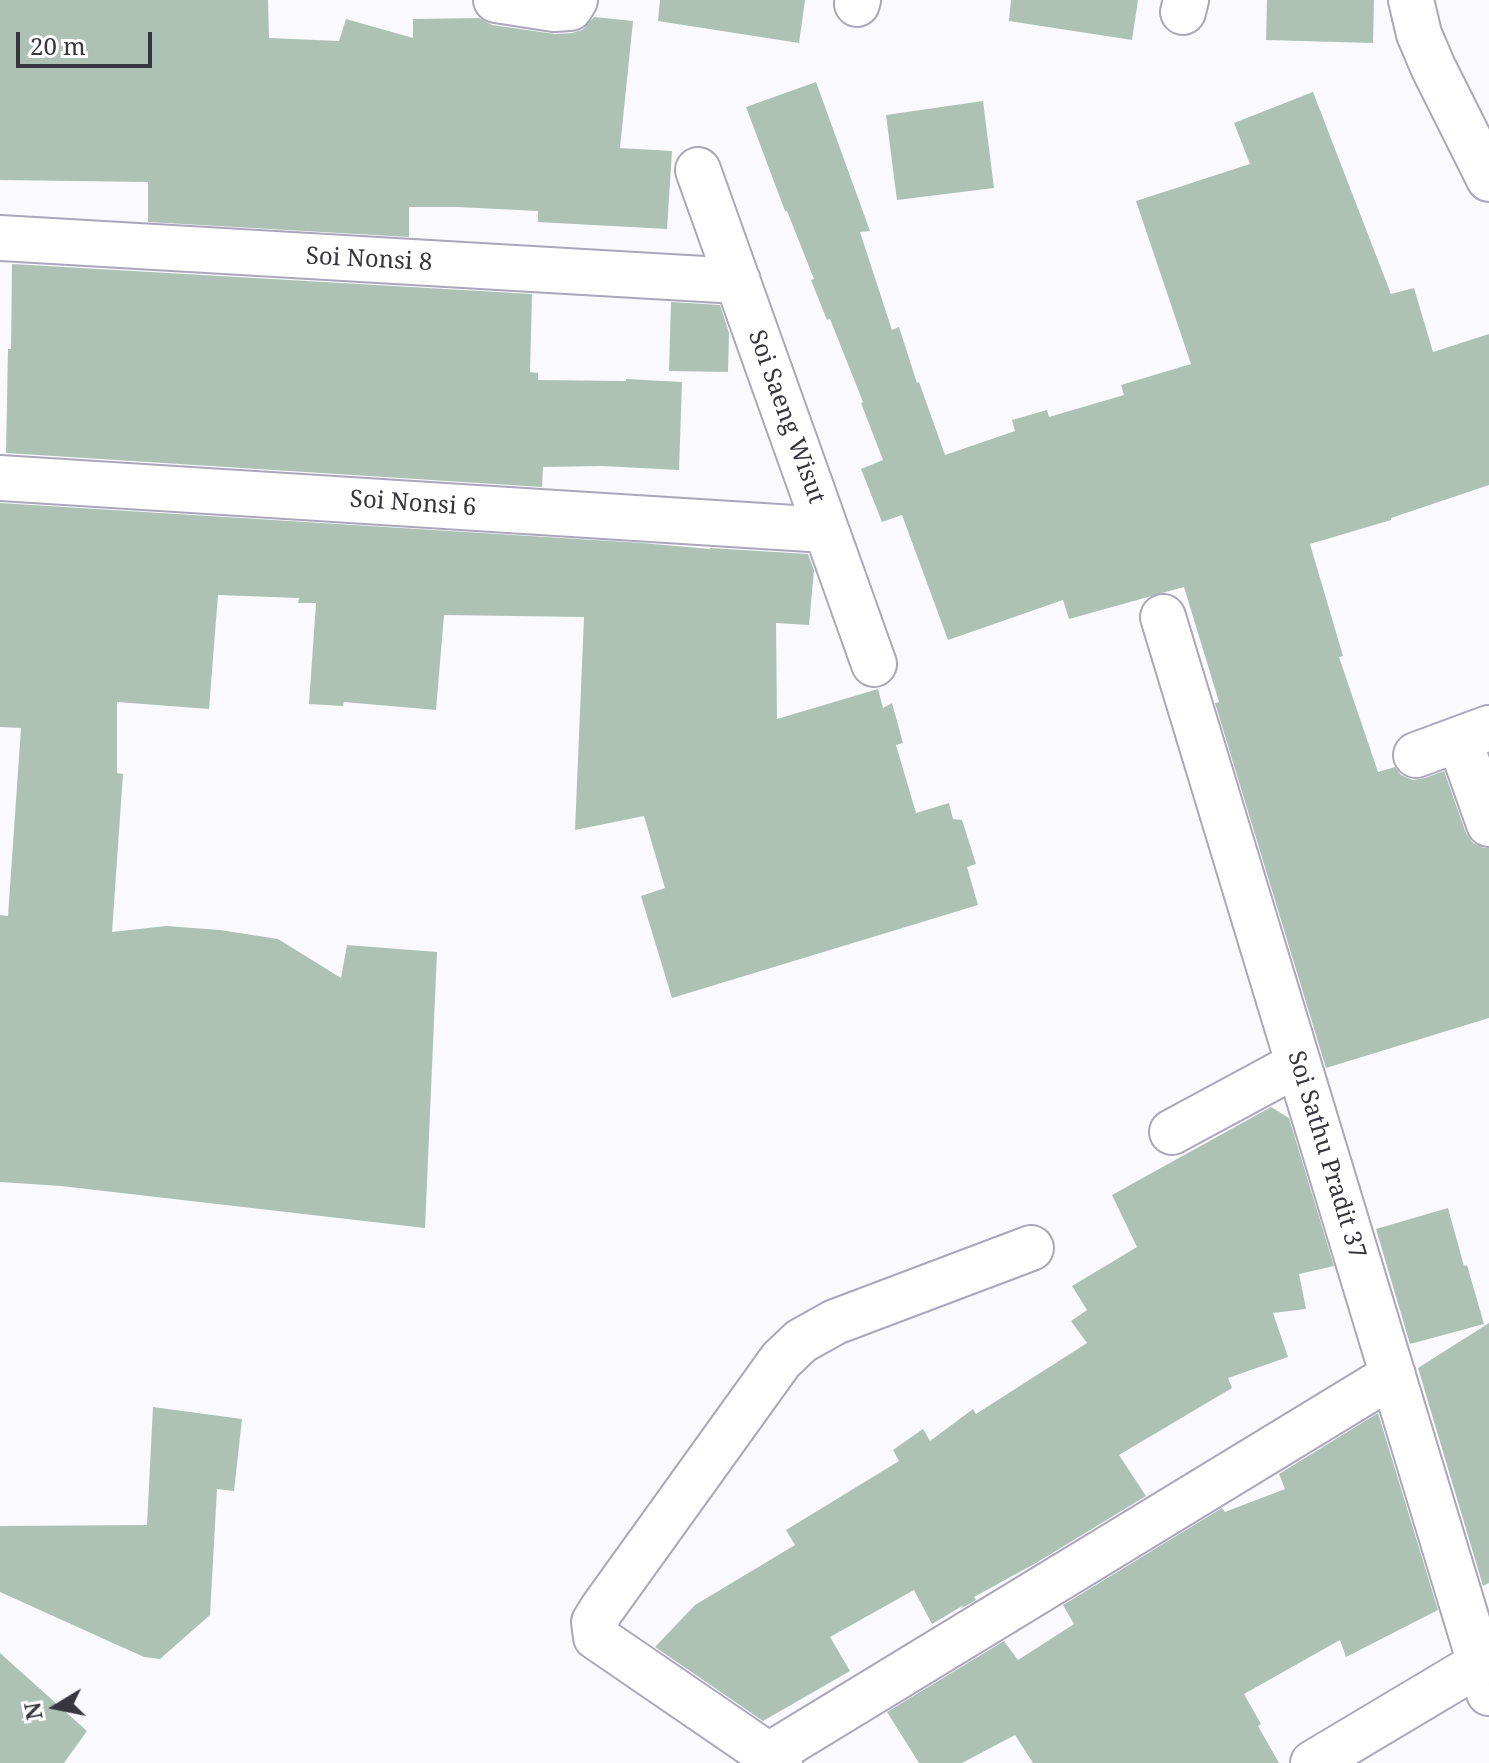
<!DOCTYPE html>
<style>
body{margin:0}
#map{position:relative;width:1489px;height:1763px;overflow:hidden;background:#faf9fe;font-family:"Noto Serif",serif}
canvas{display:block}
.north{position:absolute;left:16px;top:1667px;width:80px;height:80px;-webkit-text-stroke:6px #fff;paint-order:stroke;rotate:260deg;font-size:22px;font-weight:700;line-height:32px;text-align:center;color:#37353d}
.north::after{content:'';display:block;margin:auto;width:28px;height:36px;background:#37353d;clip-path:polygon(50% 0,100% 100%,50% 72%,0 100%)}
.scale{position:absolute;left:16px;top:32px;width:136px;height:36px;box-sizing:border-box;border:4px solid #37353d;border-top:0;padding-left:10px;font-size:24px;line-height:28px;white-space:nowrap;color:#37353d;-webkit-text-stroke:6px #fff;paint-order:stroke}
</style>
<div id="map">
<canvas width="1489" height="1763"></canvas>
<div class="north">N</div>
<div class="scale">20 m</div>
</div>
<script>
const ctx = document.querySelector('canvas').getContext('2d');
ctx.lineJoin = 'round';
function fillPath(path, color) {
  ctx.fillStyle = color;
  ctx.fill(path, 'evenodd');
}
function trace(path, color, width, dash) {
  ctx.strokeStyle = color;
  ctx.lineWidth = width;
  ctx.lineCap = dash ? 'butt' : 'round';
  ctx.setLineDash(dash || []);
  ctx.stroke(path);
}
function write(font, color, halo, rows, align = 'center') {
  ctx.font = font + ' "Noto Serif",serif';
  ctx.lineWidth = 6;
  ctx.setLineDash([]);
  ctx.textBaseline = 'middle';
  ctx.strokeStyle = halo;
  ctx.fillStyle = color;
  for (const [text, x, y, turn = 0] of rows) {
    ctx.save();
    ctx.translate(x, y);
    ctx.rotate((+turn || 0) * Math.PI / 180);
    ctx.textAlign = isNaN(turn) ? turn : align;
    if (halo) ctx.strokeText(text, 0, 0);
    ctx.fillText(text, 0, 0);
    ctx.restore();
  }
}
fillPath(new Path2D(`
 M0,0H268L269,38L339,41L346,19L413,38V19L479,18L492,25L555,34L572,33L582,30L594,17L633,21L620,148L672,151L667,229L538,222V211L458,207H409V237L148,222V182L0,180Z
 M660,0H805L799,43L658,21Z
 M1011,0H1138L1132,40L1009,21Z
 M1267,0H1374L1373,43L1266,40Z
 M816,82L870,231L860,232L892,330L899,327L917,383L919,382L945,455L1015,431L1012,420L1047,410L1049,417L1124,395L1121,385L1191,364L1136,201L1250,164L1234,123L1313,92L1391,294L1414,288L1433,352L1489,334V485L1391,518V520L1310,544L1343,656L1339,657L1378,772L1395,767L1401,775L1413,780L1425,778L1444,771L1466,833L1473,843L1484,848H1489V1018L1326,1068L1215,703L1219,702L1184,587L1069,619L1063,600L948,640L902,515L882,522L861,469L883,460L861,403L863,402L830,319L827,320L811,280L814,279L787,211H785L746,107Z
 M983,101L994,188L897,200L886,115Z
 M12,264L532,294L530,372L538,373V380L626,381V379L682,382L679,470L602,466L543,467L542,487L6,453L8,349H11Z
 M671,302L720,305L729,333L728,372L669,371Z
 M0,503L642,543L710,549V548L808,554L814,570L809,625L776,623L777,719L878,689L883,708L892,703L903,743L896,745L916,813L949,803L953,819L962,820L976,864L967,867L978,905L672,998L641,896L665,888L644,816L575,830L584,617L444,615L436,710L344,702L343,706L309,704L316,603H298L299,598L218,595L209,709L117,702V773L123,774L112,932L166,926L220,930L278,939L341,978L347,945L437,952L425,1228L61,1186L0,1182V915L8,916L21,728L0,727Z
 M1271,1107L1289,1118L1334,1266L1299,1274L1306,1309L1273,1313L1288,1357L1228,1378L1232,1388L1119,1455L1146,1496L1036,1563L974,1597L976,1600L960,1609L964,1605L932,1624L914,1590L830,1637L850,1671L763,1721L655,1647L695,1605L795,1545L786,1530L899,1461L893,1450L923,1429L930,1441L973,1409L976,1414L1087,1343L1071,1321L1087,1310L1072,1286L1137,1247L1112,1195Z
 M1448,1208L1464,1266L1467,1265L1484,1324L1410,1344L1376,1229Z
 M1489,1323V1583L1483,1586L1418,1368Z
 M153,1407L242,1419L234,1491L217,1489L210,1615L160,1659L144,1657L0,1592V1526L147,1525Z
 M1378,1413L1438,1610L1346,1657L1340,1640L1244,1694L1261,1724L1258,1726L1279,1763H1033L1015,1735L962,1763H919L887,1712L1004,1641L1018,1660L1074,1624L1063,1605L1222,1508L1225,1512L1285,1489L1279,1474Z
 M0,1653L87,1731L64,1763H0Z`), '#adc2b5');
const street = new Path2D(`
 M496,0L554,9L570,8L575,0
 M1411,0L1419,34L1433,67L1489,179
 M857,4L858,0
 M1183,12L1186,0
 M698,170L874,664
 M0,238L738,281
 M0,478L826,530
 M1163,617L1489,1693
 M1459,739L1489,824
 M1416,755L1489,728
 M1172,1132L1298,1064
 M769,1755L1393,1375
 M780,1763L596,1637L594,1622L602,1609L781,1360L801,1341L835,1322L1031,1248
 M1313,1763L1479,1664`);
trace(street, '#aba6bb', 48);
trace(street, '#fff', 44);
write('24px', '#37353d', '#fff', [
 ["Soi Nonsi 8",369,260,3],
 ["Soi Saeng Wisut",786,417,70],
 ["Soi Nonsi 6",413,504,4],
 ["Soi Sathu Pradit 37",1326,1155,73]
]);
</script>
